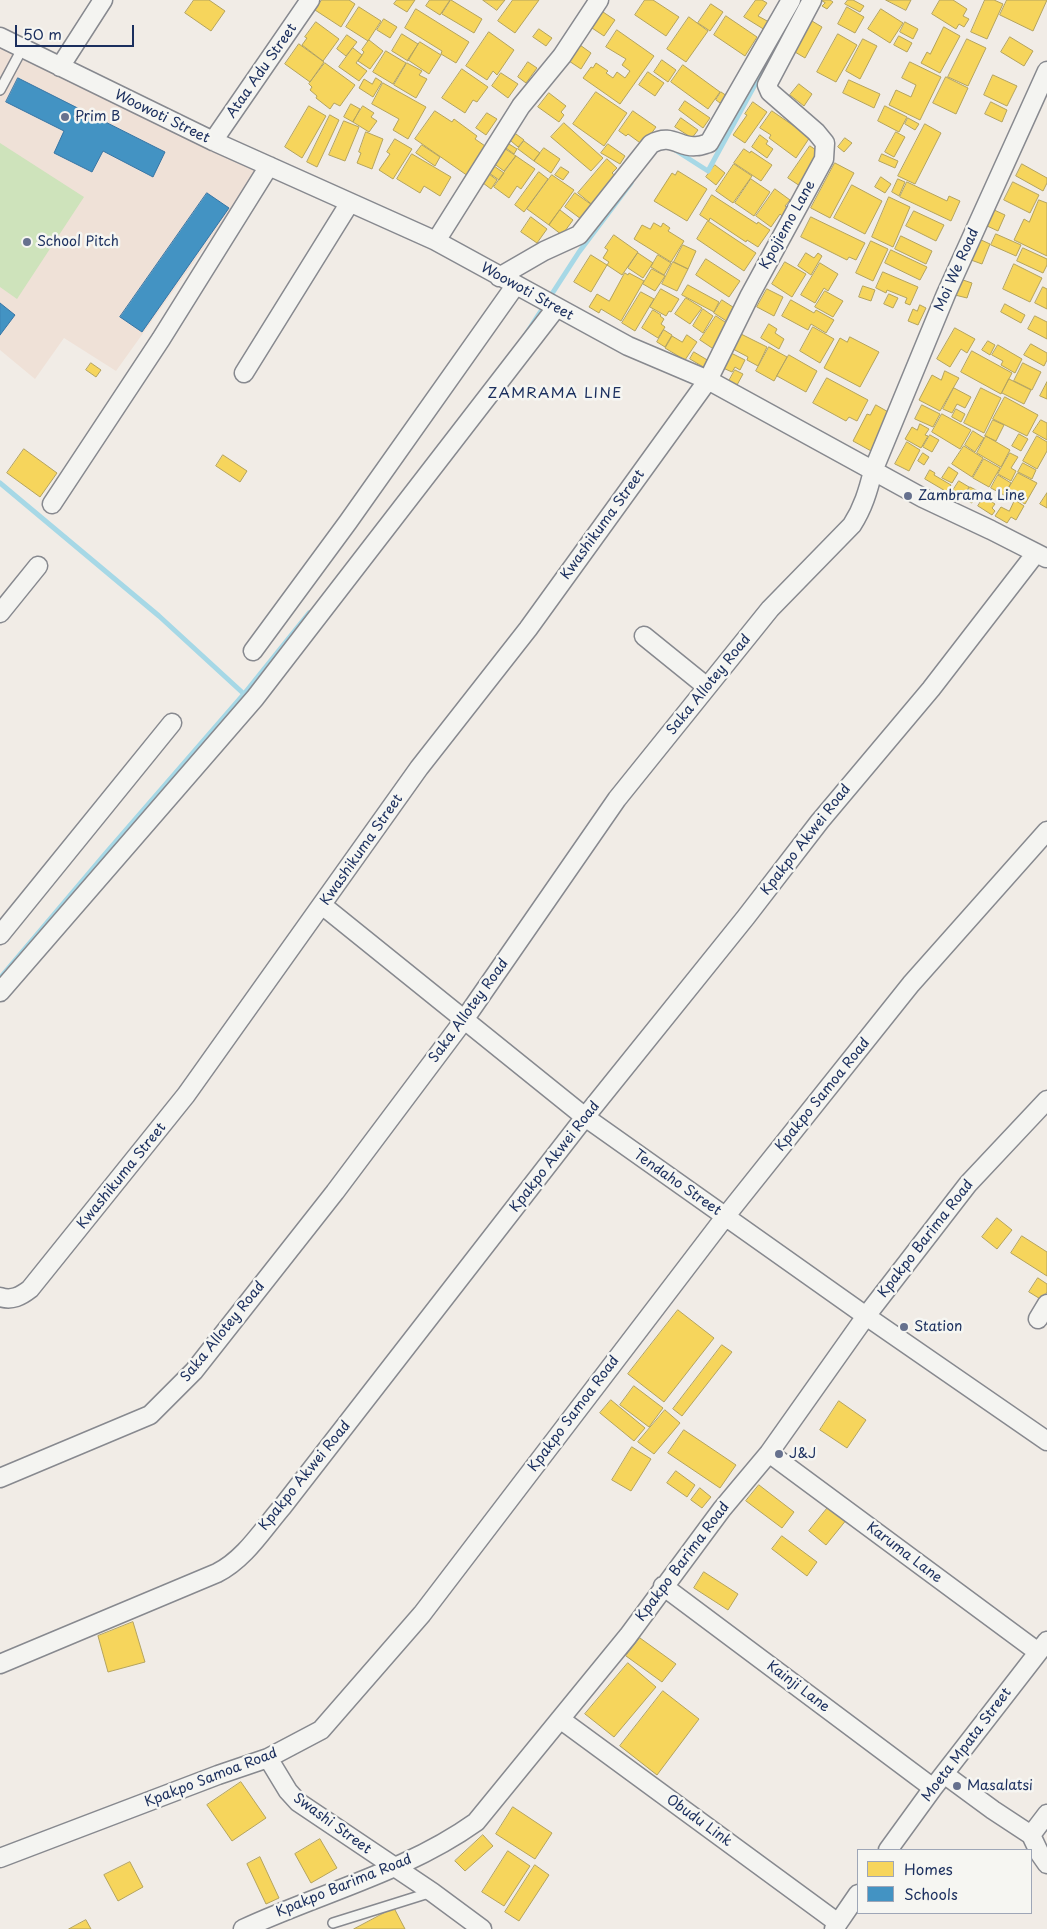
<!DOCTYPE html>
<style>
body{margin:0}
#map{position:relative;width:1047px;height:1929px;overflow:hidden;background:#f1ece6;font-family:"Playpen Sans",sans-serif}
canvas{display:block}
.legend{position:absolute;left:857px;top:1849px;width:175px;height:65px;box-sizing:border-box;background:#f6f6f2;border:1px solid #9ea6b7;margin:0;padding:6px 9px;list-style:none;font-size:15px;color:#1b2f5e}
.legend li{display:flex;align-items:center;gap:10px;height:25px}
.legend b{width:25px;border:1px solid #9ea6b7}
.scale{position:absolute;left:15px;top:25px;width:119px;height:22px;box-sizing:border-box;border:2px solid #1b2f5e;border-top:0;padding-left:6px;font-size:15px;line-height:18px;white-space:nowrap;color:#1b2f5e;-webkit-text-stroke:4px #f6f6f2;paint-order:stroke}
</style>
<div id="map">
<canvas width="1047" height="1929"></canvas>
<ul class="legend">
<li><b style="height:14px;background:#f6d55c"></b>Homes</li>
<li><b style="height:14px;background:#4393c3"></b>Schools</li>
</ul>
<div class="scale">50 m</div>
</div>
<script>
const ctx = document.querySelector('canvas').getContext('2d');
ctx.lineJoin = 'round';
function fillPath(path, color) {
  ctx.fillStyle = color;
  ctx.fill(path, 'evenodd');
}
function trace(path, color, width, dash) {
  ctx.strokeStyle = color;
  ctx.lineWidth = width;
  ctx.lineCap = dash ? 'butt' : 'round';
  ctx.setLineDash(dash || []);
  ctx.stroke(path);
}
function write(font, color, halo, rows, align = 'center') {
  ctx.font = font + ' "Playpen Sans",sans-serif';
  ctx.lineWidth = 5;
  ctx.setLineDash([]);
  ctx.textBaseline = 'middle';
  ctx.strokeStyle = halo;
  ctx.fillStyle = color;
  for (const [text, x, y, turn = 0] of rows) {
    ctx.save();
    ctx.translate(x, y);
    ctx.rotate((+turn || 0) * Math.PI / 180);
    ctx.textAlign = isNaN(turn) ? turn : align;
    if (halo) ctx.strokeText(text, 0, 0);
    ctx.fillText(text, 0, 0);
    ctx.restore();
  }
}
fillPath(new Path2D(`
 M0,44L262,167L116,371L64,338L35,379L0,350Z`), '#efe1d7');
fillPath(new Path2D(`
 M0,143L84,197L17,299L0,287Z`), '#cee3bb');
const homes = new Path2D(`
 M194,0H209L225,11L211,31L185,13Z
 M322,0H349L355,4L341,27L315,10Z
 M397,0H415L407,12L394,4Z
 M430,0H450L440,15L426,6Z
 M451,0L482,19L474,33L442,14Z
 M483,0H505L497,10Z
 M513,0H539L515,33L498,21Z
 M645,0H653L679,17L666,36L635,15Z
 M756,0H762L767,3L758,16L769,22L765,30L744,17Z
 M821,0H830L833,2L827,9L822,6L825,3Z
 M848,0H853L864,6L860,12L845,4Z
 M886,0H911L906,10Z
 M940,0H953L967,9L963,16L969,19L964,27L959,24L956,29L932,14Z
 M985,0H994L1003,4L987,39L971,32Z
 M1007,0H1047L1033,31L1000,15Z
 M711,4L723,12L710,31L698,23Z
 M359,7L381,21L368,41L346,27Z
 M847,7L864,17L855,33L838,24Z
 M416,9L469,42L456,63L441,54L442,51L405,28Z
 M881,9L903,23L890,43L868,29Z
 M603,12L615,20L604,36L592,28Z
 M726,16L757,37L745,56L714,35Z
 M689,17L708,31L686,62L667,49Z
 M384,19L397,27L390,38L377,30Z
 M812,21L822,27L805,58L795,52Z
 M316,22L339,39L323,61L302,45L307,38L305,37Z
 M905,22L918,29L913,39L900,32Z
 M944,27L960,36L940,73L921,63L927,52L930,54Z
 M539,29L552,38L546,46L533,37Z
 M617,30L654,56L620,104L583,78L591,67L593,68L596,63L608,71L606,73L613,78L617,72L625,78L630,71L622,65L626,59L606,47Z
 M489,32L514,50L497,75L493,71L487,80L466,66Z
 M402,34L418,44L408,61L392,51Z
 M838,34L857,45L836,82L817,72Z
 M347,35L357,42L346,56L337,49Z
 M899,36L912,43L907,52L894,45Z
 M1010,37L1033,51L1024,66L1001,52Z
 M863,39L877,46L860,79L846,71Z
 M967,39L986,48L968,86L948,77Z
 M369,40L383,51L370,69L358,61L364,52L362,50Z
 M420,42L441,55L429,74L408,60Z
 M299,44L324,62L310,82L285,64Z
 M580,45L591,53L581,69L569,61Z
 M353,48L362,55L356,63L367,71L359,81L339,67Z
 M386,51L406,63L393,84L373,72Z
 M662,60L676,70L668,82L654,72Z
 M528,62L537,68L526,83L518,77Z
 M910,62L941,77L920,120L889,105L896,90L911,97L916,85L902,78Z
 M325,63L355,85L340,106L334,103L330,109L316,98L317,96L310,90L312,87L309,84Z
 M407,63L422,71L419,75L427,79L416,98L394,85Z
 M683,65L720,92L708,109L671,82Z
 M462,69L488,87L477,102L473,100L465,113L442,98Z
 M648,72L664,83L655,96L639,85Z
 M501,73L518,84L508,98L492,86Z
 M993,75L1017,86L1007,106L984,95Z
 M946,77L968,88L956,114L933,103Z
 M376,78L382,82L373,97L359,88L364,79L372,84Z
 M849,80L880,94L874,108L843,93Z
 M383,83L426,107L408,139L393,130L399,119L372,104Z
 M799,84L812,94L804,106L790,95Z
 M596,92L627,113L604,146L573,124Z
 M721,92L730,98L724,106L716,100Z
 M549,93L566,106L561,112L564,115L559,122L538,107Z
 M685,101L710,118L703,128L679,110Z
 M753,102L767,112L745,143L733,135L747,115L745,114Z
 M991,102L1007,110L1002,122L985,114Z
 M351,104L360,109L353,122L344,117Z
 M309,106L326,116L302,158L285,147Z
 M363,106L374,113L371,117L377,121L369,132L353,122Z
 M885,106L907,117L899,132L878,121Z
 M435,111L452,122L454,119L477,136L475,139L488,148L468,176L415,139Z
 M633,111L656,127L643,145L628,134L626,136L619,131Z
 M772,111L810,137L796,158L769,138L771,135L760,128Z
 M487,113L497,119L486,135L476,128Z
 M330,115L339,120L317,167L307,162Z
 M681,118L698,130L692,138L675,127Z
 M908,118L919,124L915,130L905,124Z
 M344,121L359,127L345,161L329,155Z
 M564,123L603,158L591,171L551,137Z
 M925,124L941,133L915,184L898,176Z
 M366,132L383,139L372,169L357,163L361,153L359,152Z
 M896,132L905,137L894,157L885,152Z
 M516,134L524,140L518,147L511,141Z
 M760,135L768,141L766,144L773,149L767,158L752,147Z
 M845,138L852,143L844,152L838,147Z
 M395,139L412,149L393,179L379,170L390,154L387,152Z
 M524,141L540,153L534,161L518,149Z
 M509,144L517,149L514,154L506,148Z
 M608,144L625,156L620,164L601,153Z
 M422,145L440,157L435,166L416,153Z
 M810,146L822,154L800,186L788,178Z
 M504,148L516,156L504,171L493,163Z
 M544,148L560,159L551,173L534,161Z
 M744,149L750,153L751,151L772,165L761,181L734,163Z
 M412,154L451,177L440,196L424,186L420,193L397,179Z
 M882,154L898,161L895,168L879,161Z
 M516,156L535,169L521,189L517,186L509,198L494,187Z
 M607,159L617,168L612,173L619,179L595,207L578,193Z
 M835,163L854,173L830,218L811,208Z
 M734,164L752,176L733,203L716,191Z
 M1022,164L1047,178V183L1043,191L1016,176Z
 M715,165L725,173L716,185L706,177Z
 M494,166L504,173L499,180L489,173Z
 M561,167L569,172L563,180L555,175Z
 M678,171L707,189L687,221L654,201L672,173L675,175Z
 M539,172L548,179L524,212L515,205Z
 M489,174L497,180L491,189L483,183Z
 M552,175L574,190L549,225L527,209Z
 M881,177L891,184L885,193L875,187Z
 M751,179L770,192L754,216L735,203Z
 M898,179L905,182L899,196L892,192Z
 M907,182L947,201L949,196L960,201L951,221L900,197Z
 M1013,182L1039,195L1030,213L1004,200Z
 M852,185L882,201L865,234L834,218Z
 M775,189L790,200L785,206L789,209L783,217L780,214L771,227L756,216Z
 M575,193L592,205L581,219L565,207Z
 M712,195L757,224L758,222L770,230L758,247L747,240L746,242L710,218L709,221L700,215Z
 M889,197L910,207L893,247L872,237Z
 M1039,200L1047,203V256L1014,240L1024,219L1029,222Z
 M992,209L1005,215L998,231L985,225Z
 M560,210L573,220L562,235L549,225Z
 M914,211L944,225L936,241L906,226Z
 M531,217L547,229L537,243L521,232Z
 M811,217L865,243L856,260L849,257L847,260L801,237Z
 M708,221L756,253L744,271L697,239Z
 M654,223L661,227L663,223L670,228L668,231L684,241L671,262L634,239L642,225L650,229Z
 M996,234L1021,245L1016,256L991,245Z
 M614,235L638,252L622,275L607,265L609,262L603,258L608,250L605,248Z
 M901,236L932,251L926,264L895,249Z
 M979,239L990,244L982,264L971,260Z
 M871,241L888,249L873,281L856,273Z
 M683,245L696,251L688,269L674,262Z
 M1023,248L1047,259V265L1043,273L1017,261Z
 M891,250L927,267L920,280L885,263Z
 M638,253L653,263L643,278L628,268Z
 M806,253L814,258L818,253L822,256L811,275L798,266Z
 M591,255L607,265L591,292L574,282Z
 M658,255L671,263L664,275L651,267Z
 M706,259L740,281L729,297L696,275Z
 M673,262L688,269L677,291L662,284Z
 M785,262L806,274L792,297L772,284Z
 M820,263L838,274L828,291L824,288L815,303L801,295Z
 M1014,264L1042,278L1030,302L1003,289Z
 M652,269L665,276L655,291L643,284Z
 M883,272L918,287L910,305L905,303L907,298L887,290L886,293L876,288Z
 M625,273L628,275L629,273L644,281L621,321L601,309L599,313L589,307L597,294L609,301Z
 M960,279L972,283L967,298L955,295Z
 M688,285L719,302L714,312L682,295Z
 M863,286L875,290L871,301L859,297Z
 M1043,287L1047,289V309L1035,303Z
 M661,289L679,299L671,312L669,311L666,316L650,307Z
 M767,289L783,297L774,316L757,307Z
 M825,291L843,301L833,317L815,307Z
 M641,292L654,299L635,331L622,323Z
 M889,294L898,298L893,308L884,304Z
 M686,298L702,308L690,324L675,314Z
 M722,300L736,309L728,322L714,313Z
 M791,300L814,313L816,310L834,320L826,333L811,324L808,330L782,316Z
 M1005,304L1025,315L1021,323L1001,312Z
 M920,305L926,308L918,325L908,321L913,309L917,311Z
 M703,309L713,316L703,333L693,326Z
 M653,310L661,315L660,316L664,319L661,324L665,327L658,338L642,328Z
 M716,316L728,324L718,338L721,340L715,350L700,340Z
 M1035,316L1047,322V339L1028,329Z
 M769,324L777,329L775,333L784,339L779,349L761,338Z
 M813,327L834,339L820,363L800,351Z
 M955,328L975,339L967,353L961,349L950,367L937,359Z
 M664,330L672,335L665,347L657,342Z
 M741,334L767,347L758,366L747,360L748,357L733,349Z
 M687,335L697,342L685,360L665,348L672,336L682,342Z
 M850,337L879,352L860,387L824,368L840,338L847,342Z
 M988,341L995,345L990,355L982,350Z
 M1031,344L1047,353V360L1044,366L1024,355Z
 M998,345L1022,359L1015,373L1001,365L1003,361L992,355Z
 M769,347L787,357L774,381L756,371Z
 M972,351L1012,373L1001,394L961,372Z
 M694,352L709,361L705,368L690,359Z
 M731,353L745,360L740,370L735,367L732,372L723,368Z
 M789,355L817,371L806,392L777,376Z
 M91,363L101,370L96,377L86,370Z
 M1023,363L1041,372L1032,390L1014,381Z
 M735,370L743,374L737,385L729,381Z
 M945,371L959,378L940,411L919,400L932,375L941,380Z
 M827,378L868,400L857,421L849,417L846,421L813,403Z
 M1009,379L1031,390L1024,404L1002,393Z
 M1047,382V399L1040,396Z
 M954,388L971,397L965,408L957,404L952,413L943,409Z
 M981,388L1001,398L984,433L964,423Z
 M1005,397L1038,415L1027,436L993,419Z
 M876,405L890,413L873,452L853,441L867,414L870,415Z
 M922,405L940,414L933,427L915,419Z
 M956,409L965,414L961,422L952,417Z
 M942,414L971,430L960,449L932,432Z
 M993,420L1004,425L996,441L985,436Z
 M1041,420L1047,423V440L1033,432Z
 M920,424L929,429L925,435L928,436L921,448L905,439L912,427L917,430Z
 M973,431L984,438L975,452L965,445Z
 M1019,434L1028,439L1021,451L1012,446Z
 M930,435L939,440L932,452L923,447Z
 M986,436L1010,450L1001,467L977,453Z
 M1037,436L1047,442V451L1037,469L1023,461Z
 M907,442L920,450L909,471L895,464Z
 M964,446L983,458L972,477L952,464Z
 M24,449L57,473L40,497L7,473Z
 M923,453L929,457L924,465L918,461Z
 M1010,453L1018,457L1011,468L1016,471L1011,481L998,474Z
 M223,455L247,471L240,482L216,466Z
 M984,459L1000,468L989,487L973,478Z
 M1023,463L1036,470L1032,479L1018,472Z
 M949,467L958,473L952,483L942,478Z
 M930,470L935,473L934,475L951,485L947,492L925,479Z
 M1018,473L1037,483L1025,504L1006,493Z
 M998,475L1011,483L1004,495L991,488Z
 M959,481L969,487L963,498L952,492Z
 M970,487L978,491L972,503L964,499Z
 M1047,493V508L1040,504Z
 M984,497L995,504L992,508L995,511L992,515L978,506Z
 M1015,500L1024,506L1016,520L1011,517L1007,523L995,516L1001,507L1009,511Z
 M997,1218L1012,1230L997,1249L982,1237Z
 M1022,1236L1047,1252V1276L1011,1253Z
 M1038,1278L1047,1284V1292L1042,1300L1029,1292Z
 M678,1310L714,1338L664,1402L628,1374Z
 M722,1345L732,1352L682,1416L673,1409Z
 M634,1386L663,1408L649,1427L620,1405Z
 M611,1400L645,1428L634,1441L600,1413Z
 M839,1401L866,1420L847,1448L820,1430Z
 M665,1410L680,1423L654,1454L638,1442Z
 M684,1430L736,1465L720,1488L668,1453Z
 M632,1447L651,1459L631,1491L612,1480Z
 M676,1471L695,1485L687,1497L667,1483Z
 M759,1485L794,1512L782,1528L746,1501Z
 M700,1488L711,1497L702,1508L691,1500Z
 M830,1505L847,1519L826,1545L809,1531Z
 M782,1536L817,1562L807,1576L772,1549Z
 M704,1572L738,1594L728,1610L694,1588Z
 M133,1622L145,1662L108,1672L98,1636Z
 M640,1638L676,1664L662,1682L626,1656Z
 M628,1663L656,1687L614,1737L585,1714Z
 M663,1691L699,1719L657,1775L620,1746Z
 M241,1782L266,1818L232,1841L207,1805Z
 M513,1807L552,1833L535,1859L496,1834Z
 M483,1835L493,1846L465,1871L455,1861Z
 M320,1839L337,1868L311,1883L295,1854Z
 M508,1851L530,1866L504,1906L482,1892Z
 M260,1857L279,1898L266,1904L247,1864Z
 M130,1862L143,1887L118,1901L104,1875Z
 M535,1865L549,1875L519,1921L505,1912Z
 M394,1908L405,1929H354Z
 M86,1920L91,1929H69Z`);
fillPath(homes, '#f6d55c');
trace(homes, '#b4a35d', 1);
const schools = new Path2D(`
 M18,78L165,152L153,177L103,151L92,172L54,153L64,131L6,102Z
 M207,193L229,208L142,332L120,317Z
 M0,303L15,315L0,335Z`);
fillPath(schools, '#4393c3');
trace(schools, '#3775a5', 1);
trace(new Path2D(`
 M672,148L708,171L801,0
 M526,334L579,252L631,183
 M0,483L159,616L244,694
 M0,978L105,854L244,694L309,613`), '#a6d8e6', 5);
const lane = new Path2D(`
 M0,90L22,49
 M333,1923L432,1892`);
const street = new Path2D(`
 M0,37L213,141L436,241L628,346L708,380L923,498L991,530L1046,558
 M60,67L103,0
 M213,141L310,0
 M436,241L521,106L562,56L599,0
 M499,277L544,251L579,235L651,144C672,132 680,149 697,146C701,146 705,144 709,143L791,0
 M244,373L349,204
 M52,504L161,339L269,166
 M0,613L38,566
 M644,636L707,687
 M253,651L348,522L515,286
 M322,905L585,1117L866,1316L1047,1441
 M0,935L172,723
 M0,992L255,698L556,308
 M0,1297C12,1301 21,1296 30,1289L186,1095L419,768L528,629L708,380L750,295L824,159L825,143L816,132L770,92L767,85L812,0
 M1038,1319L1047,1304
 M769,1453L1038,1652
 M0,1478L150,1415L194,1371L335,1192L464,1020L617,799L770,609L852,525C863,508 868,491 873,471L946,294L1047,71
 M663,1586L933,1788
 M0,1664L217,1573C245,1559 263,1529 283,1506L585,1117L746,917L820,821L931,689L1036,553
 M560,1719L838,1923
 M268,1758L288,1791L298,1802L432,1892L482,1929
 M944,1774L993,1810L1031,1835L1040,1854L1047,1864
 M1031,1835L1047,1814
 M888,1850L933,1788L1047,1641
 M0,1858L218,1775L268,1758L321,1730L422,1614L725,1217L911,984L1047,831
 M243,1929C320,1893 406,1872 476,1822L628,1636L722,1509L769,1453L866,1316L968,1184L1047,1100
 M834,1929L858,1894`);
trace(lane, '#87898f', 12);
trace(street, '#87898f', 21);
trace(lane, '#f4f4f1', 9);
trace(street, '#f4f4f1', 18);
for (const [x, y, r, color] of [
 [65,117,5,"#66718e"],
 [27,242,5,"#66718e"],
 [908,496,5,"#66718e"],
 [904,1327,5,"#66718e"],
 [779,1454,5,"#66718e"],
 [957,1786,5,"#66718e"]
]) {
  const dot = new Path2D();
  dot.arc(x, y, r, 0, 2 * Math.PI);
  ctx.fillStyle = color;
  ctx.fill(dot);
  trace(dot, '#f6f6f2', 2);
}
write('14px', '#1b2f5e', '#f6f6f2', [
 ["Ataa Adu Street",262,71,-55],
 ["Woowoti Street",162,117,26],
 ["Kpojiemo Lane",788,225,-61],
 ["Moi We Road",957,270,-66],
 ["Woowoti Street",527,292,29],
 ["Kwashikuma Street",603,525,-54],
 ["Saka Allotey Road",709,685,-51],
 ["Kpakpo Akwei Road",806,840,-52],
 ["Kwashikuma Street",362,850,-55],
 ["Saka Allotey Road",469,1011,-54],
 ["Kpakpo Samoa Road",823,1095,-51],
 ["Kpakpo Akwei Road",555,1157,-52],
 ["Kwashikuma Street",122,1176,-51],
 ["Tendaho Street",677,1183,35],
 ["Kpakpo Barima Road",926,1239,-52],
 ["Saka Allotey Road",223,1332,-51],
 ["Kpakpo Samoa Road",574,1414,-53],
 ["Kpakpo Akwei Road",305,1476,-51],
 ["Karuma Lane",904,1553,37],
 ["Kpakpo Barima Road",683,1562,-53],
 ["Kainji Lane",798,1687,37],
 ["Moeta Mpata Street",967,1745,-53],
 ["Kpakpo Samoa Road",211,1778,-21],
 ["Obudu Link",699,1821,36],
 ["Swashi Street",332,1824,36],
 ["Kpakpo Barima Road",344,1886,-22]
]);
write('14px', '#1b2f5e', '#f6f6f2', [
 ["Prim B",75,117],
 ["School Pitch",37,242],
 ["Zambrama Line",918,496],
 ["Station",914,1327],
 ["J&J",789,1454],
 ["Masalatsi",967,1786]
], 'left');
ctx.letterSpacing = '1px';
write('15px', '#1b2f5e', '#f6f6f2', [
 ["ZAMRAMA LINE",555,394]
]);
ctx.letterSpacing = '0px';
</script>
